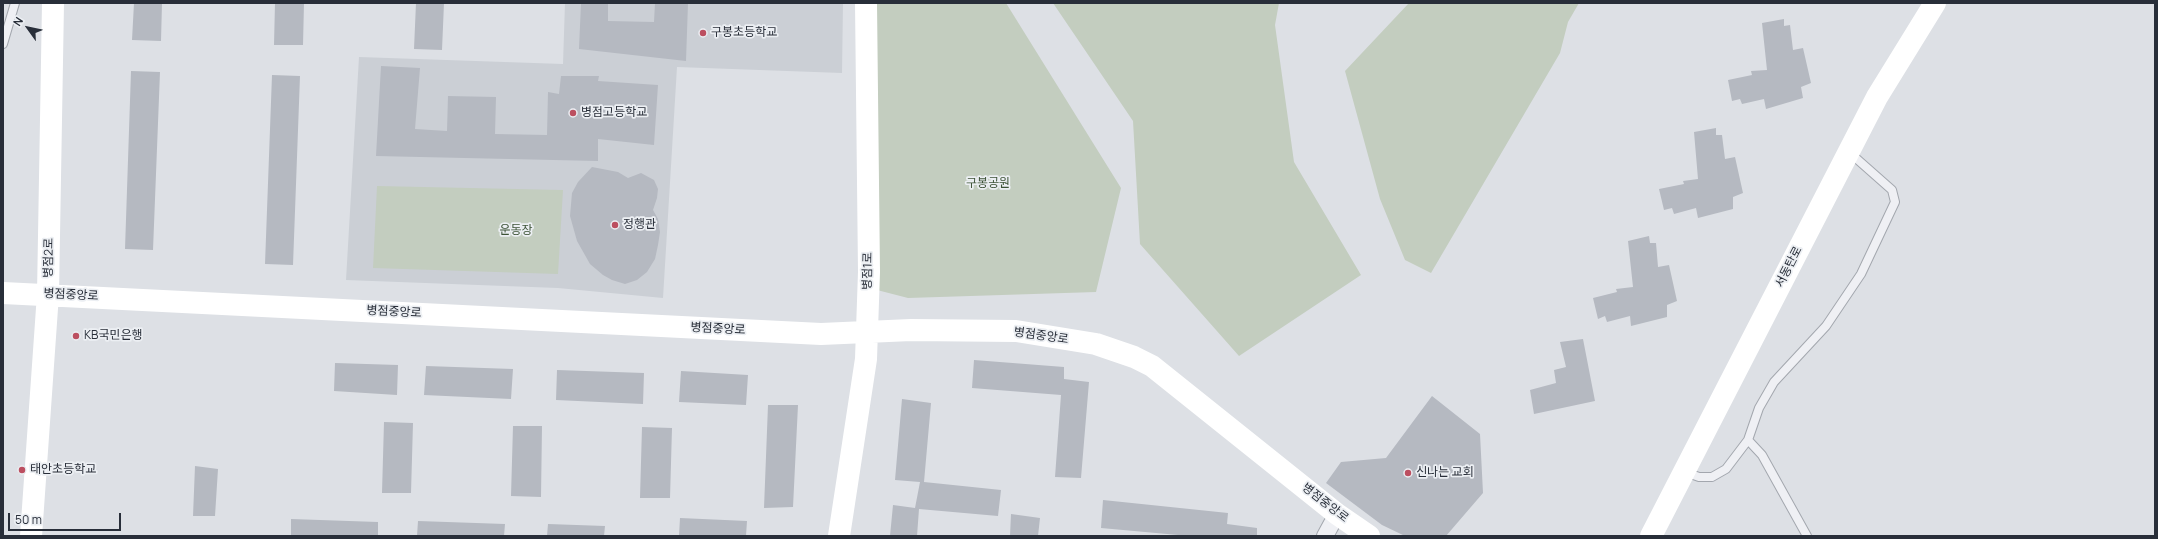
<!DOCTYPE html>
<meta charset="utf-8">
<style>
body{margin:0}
#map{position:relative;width:2158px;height:539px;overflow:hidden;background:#dde0e5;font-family:Manrope,sans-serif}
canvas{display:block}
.frame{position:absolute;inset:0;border:4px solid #282e39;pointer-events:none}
.north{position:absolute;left:8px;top:8px;width:40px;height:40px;-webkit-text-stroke:3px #eceff3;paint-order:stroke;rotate:303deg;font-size:11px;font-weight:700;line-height:16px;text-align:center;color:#282e39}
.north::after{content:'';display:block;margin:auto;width:14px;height:18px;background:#282e39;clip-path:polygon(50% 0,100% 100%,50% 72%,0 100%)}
.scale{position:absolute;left:8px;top:513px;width:113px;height:18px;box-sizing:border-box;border:2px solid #282e39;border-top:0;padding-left:5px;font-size:12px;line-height:14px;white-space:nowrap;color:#282e39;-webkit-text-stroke:3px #eceff3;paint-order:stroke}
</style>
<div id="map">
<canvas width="2158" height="539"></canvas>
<div class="frame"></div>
<div class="north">N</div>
<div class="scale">50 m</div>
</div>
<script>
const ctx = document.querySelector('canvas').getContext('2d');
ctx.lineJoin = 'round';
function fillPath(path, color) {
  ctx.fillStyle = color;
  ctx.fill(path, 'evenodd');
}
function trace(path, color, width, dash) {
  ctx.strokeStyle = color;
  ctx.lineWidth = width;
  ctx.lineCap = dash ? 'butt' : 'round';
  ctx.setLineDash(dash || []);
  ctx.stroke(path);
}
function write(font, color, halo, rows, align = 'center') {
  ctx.font = font + ' Manrope,"Noto Sans KR",sans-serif';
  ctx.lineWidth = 3.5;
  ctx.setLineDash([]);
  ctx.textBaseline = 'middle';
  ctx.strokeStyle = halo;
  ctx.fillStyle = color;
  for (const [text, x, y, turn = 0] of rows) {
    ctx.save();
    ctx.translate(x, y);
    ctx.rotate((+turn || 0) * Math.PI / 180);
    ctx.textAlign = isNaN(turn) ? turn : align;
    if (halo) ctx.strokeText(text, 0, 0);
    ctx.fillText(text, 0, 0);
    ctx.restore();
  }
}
fillPath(new Path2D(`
 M565,3H843L842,73L677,67L663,298L558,288L346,280L359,57L563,64Z`), '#cbcfd5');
fillPath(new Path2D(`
 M877,3H1006L1121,188L1096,292L908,298L877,290Z
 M1053,3H1279L1275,25L1294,162L1361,275L1239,356L1140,244L1133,121Z
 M1409,3H1579L1568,22L1560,53L1431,273L1405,260L1380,199L1345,71Z
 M377,186L563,190L558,274L373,268Z`), '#c3cdbf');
fillPath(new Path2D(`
 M134,3H162L161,41L132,40Z
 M275,3H304L303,45H274Z
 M416,3H444L442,50L414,49Z
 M581,3H608V21L654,22L655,3H688L686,61L579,49Z
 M1784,19V26L1790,25L1793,50L1803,48L1811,83L1801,87L1803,98L1766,109L1764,99L1742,104L1740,99L1732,101L1728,80L1752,75L1751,71L1767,70L1762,23Z
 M381,66L420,68L415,129L447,131L448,96L496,97L495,134L547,135L548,92L559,94L561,76H599L598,81L658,85L654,145L598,139V161L376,156Z
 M131,71L160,72L153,250L125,249Z
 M272,75L300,76L293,265L265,264Z
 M1716,128V135H1722L1725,159L1735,157L1743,193L1733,197V209L1698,218L1696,208L1674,214L1672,208L1664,210L1659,189L1684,184L1683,181L1698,179L1694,132Z
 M592,167L618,172L628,178L641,173L654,180L658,189L657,198L653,210L658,219L660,232L658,245L655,259L647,272L637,280L625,284L612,280L603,275L590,264L577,241L570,216L572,193L578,182Z
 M1649,236L1650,243H1656L1658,267L1669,265L1677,301L1667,305V317L1631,326L1630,316L1607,322L1605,316L1598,319L1593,298L1617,292L1616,289L1633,287L1628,241Z
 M1583,339L1595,401L1534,414L1530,390L1556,383L1554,370L1566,367L1560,342Z
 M974,360L1064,367V379L1089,382L1081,478L1055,477L1061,395L972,388Z
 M335,363L398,365L397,395L334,391Z
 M426,366L513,369L511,399L424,395Z
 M557,370L644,373L643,404L556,400Z
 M681,371L748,375L746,405L679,402Z
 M1432,396L1480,434L1483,493L1446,536H1405L1382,525L1326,483L1341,462L1386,458Z
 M902,399L931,403L924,482L1001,490L998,516L919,509L917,536H890L893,505L915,508L920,482L895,480Z
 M768,405H798L793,507L764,508Z
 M384,422L413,423L411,493H382Z
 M513,426H542L541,497L511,496Z
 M642,427L672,428L670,498H640Z
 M195,466L218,469L215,516H193Z
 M1103,500L1228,513L1227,524L1257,528V536H1189L1101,528Z
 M1011,514L1040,518L1038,536H1010Z
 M680,518L747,521L746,536H679Z
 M291,519L378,522V536H291Z
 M418,521L505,524L504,536H417Z
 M548,524L605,526L604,536H547Z`), '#b5b9c1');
const lane = new Path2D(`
 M3,44L15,3
 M1748,440L1762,455L1807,536
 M1685,472L1699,477H1712L1726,469L1748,440L1759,408L1774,382L1826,326L1861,274L1895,202L1892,190L1849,152`);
const street = new Path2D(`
 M1325,536L1337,514`);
trace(lane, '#a3a7ae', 10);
trace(street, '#a3a7ae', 18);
trace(lane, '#eff0f4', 8);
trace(street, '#eff0f4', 16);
trace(new Path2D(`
 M3,293L821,334L911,330L1016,331L1096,344L1134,357L1152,366L1337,514L1369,536
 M31,536L48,294L53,3
 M839,536L866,359L869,272L866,3
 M1651,536L1877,97L1935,3`), '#fff', 22);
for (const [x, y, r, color] of [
 [703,33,4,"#bc4f60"],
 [573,113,4,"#bc4f60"],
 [615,225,4,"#bc4f60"],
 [76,336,4,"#bc4f60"],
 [22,470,4,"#bc4f60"],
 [1408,473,4,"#bc4f60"]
]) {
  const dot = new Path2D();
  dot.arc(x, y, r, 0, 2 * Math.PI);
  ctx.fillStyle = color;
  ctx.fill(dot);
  trace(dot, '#eceff3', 1.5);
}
write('12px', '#282e39', '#eceff3', [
 ["구봉초등학교",711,33],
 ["병점고등학교",581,113],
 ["정행관",623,225],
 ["KB국민은행",84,336],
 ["태안초등학교",30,470],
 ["신나는 교회",1416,473]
], 'left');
write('12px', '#3d5337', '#eceff3', [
 ["구봉공원",988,184],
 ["운동장",516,231]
]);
write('12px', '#282e39', '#eceff3', [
 ["병점2로",49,258,-89],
 ["서동탄로",1789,267,-63],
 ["병점1로",868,271,-89],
 ["병점중앙로",71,295,3],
 ["병점중앙로",394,312,3],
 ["병점중앙로",718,329,3],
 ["병점중앙로",1041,336,8],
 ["병점중앙로",1325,503,38]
]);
</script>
